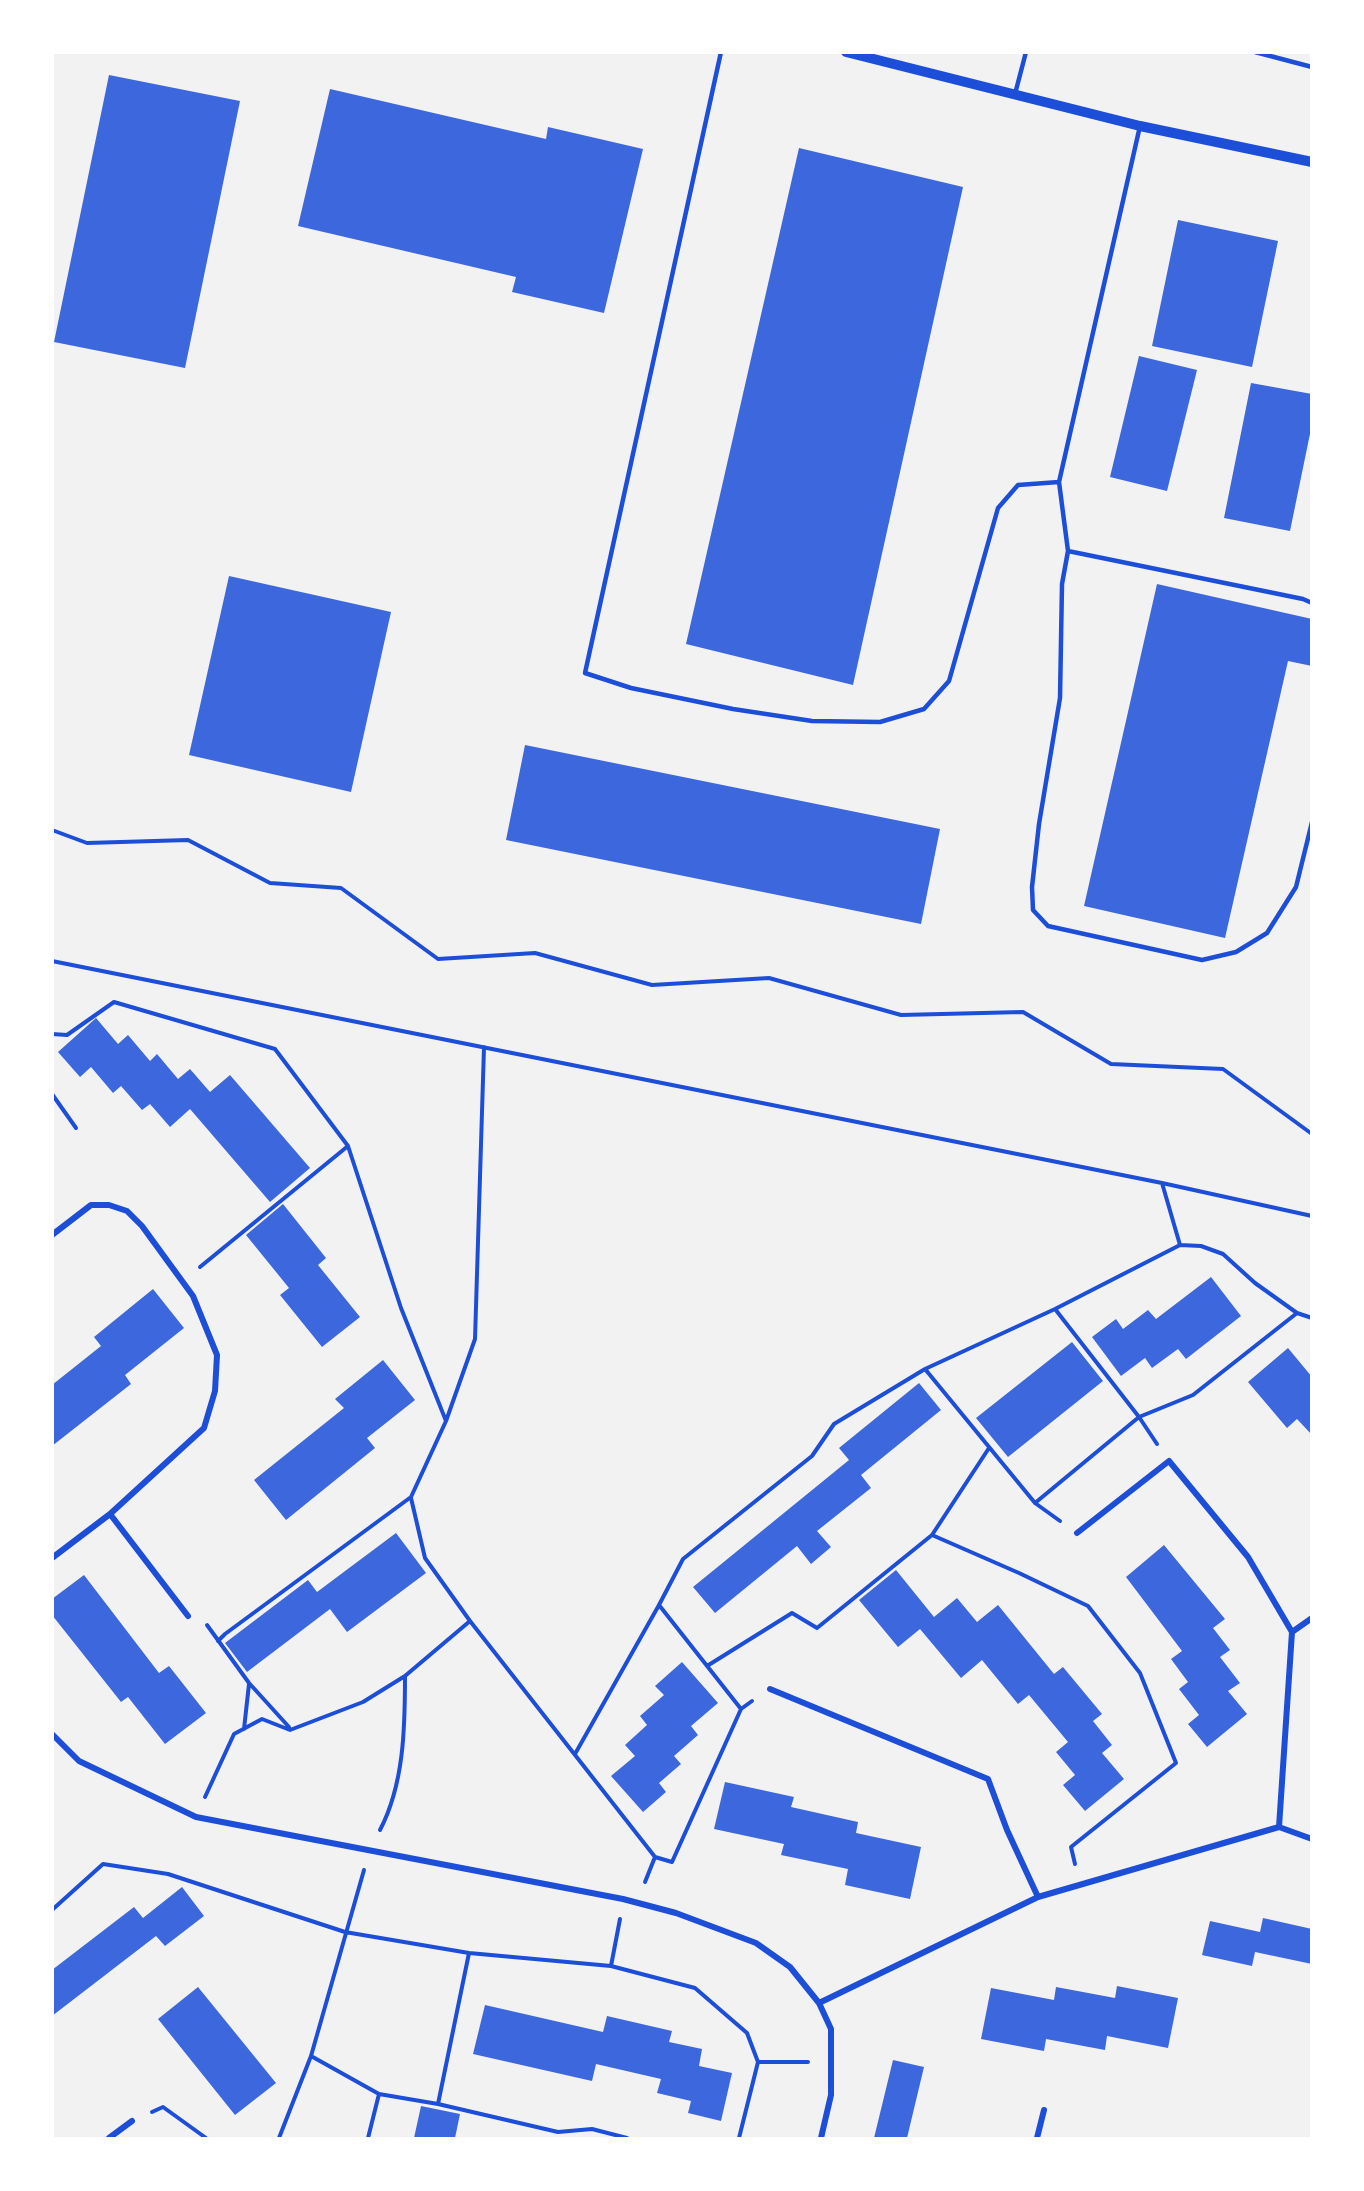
<!DOCTYPE html>
<style>
body{margin:0}
#map{position:relative;width:1364px;height:2191px;overflow:hidden;background:#f2f2f2;font-family:"Open Sans",sans-serif}
canvas{display:block}
.frame{position:absolute;inset:0;border:54px solid #fff;pointer-events:none}
</style>
<div id="map">
<canvas width="1364" height="2191"></canvas>
<div class="frame"></div>
</div>
<script>
const ctx = document.querySelector('canvas').getContext('2d');
ctx.lineJoin = 'round';
function fillPath(path, color) {
  ctx.fillStyle = color;
  ctx.fill(path, 'evenodd');
}
function trace(path, color, width, dash) {
  ctx.strokeStyle = color;
  ctx.lineWidth = width;
  ctx.lineCap = dash ? 'butt' : 'round';
  ctx.setLineDash(dash || []);
  ctx.stroke(path);
}
fillPath(new Path2D(`
 M109,75L240,101L185,368L54,342Z
 M330,89L546,139L548,127L643,149L604,313L512,292L516,277L298,226Z
 M799,148L963,187L853,685L686,644Z
 M1178,220L1278,241L1252,367L1152,346Z
 M1139,356L1197,370L1167,491L1110,477Z
 M1251,383L1312,394V424L1290,531L1224,518Z
 M229,576L391,612L351,792L189,755Z
 M1157,584L1312,619V666L1288,661L1225,938L1084,906Z
 M525,745L940,829L921,924L506,840Z
 M96,1018L118,1044L128,1035L150,1061L157,1054L178,1079L190,1069L210,1092L230,1075L310,1168L270,1202L190,1109L170,1127L150,1104L142,1110L121,1086L113,1093L91,1067L80,1077L58,1052Z
 M283,1204L326,1258L318,1265L360,1317L322,1347L280,1295L289,1288L246,1235Z
 M1211,1277L1241,1316L1186,1359L1178,1349L1152,1368L1145,1358L1121,1376L1092,1337L1116,1319L1123,1329L1148,1310L1156,1319Z
 M153,1289L184,1328L125,1375L131,1384L52,1446V1385L101,1346L94,1337Z
 M1072,1342L1103,1381L1008,1457L976,1418Z
 M1288,1348L1312,1377V1435L1297,1419L1287,1428L1248,1382Z
 M383,1360L415,1400L367,1438L375,1448L286,1520L254,1480L344,1408L335,1399Z
 M919,1383L941,1410L861,1475L871,1488L817,1531L831,1547L811,1564L797,1546L715,1613L693,1587L849,1460L839,1448Z
 M396,1533L426,1573L347,1632L330,1609L247,1672L225,1643L308,1580L317,1592Z
 M1164,1545L1225,1619L1213,1628L1230,1650L1220,1657L1240,1683L1228,1691L1247,1714L1207,1747L1188,1724L1199,1715L1179,1689L1188,1682L1171,1659L1182,1651L1126,1577Z
 M896,1570L934,1617L957,1598L977,1622L998,1605L1054,1674L1063,1667L1102,1714L1093,1721L1112,1745L1102,1753L1124,1779L1085,1811L1063,1785L1075,1775L1056,1752L1068,1742L1029,1695L1018,1704L982,1660L961,1678L920,1629L898,1647L859,1600Z
 M84,1575L159,1673L169,1666L206,1713L165,1744L128,1697L121,1702L52,1615V1599Z
 M682,1662L718,1703L691,1726L698,1735L674,1756L681,1764L659,1783L666,1792L643,1812L611,1776L635,1756L625,1745L647,1725L640,1716L664,1695L655,1686Z
 M725,1782L794,1797L791,1807L858,1822L856,1833L921,1847L910,1899L845,1885L848,1869L781,1855L784,1844L714,1829Z
 M182,1887L204,1916L165,1946L156,1936L52,2016V1970L134,1907L143,1918Z
 M1263,1918L1312,1929V1964L1255,1952L1252,1966L1202,1955L1210,1921L1260,1932Z
 M1117,1986L1178,1998L1168,2048L1107,2036L1105,2050L1046,2039L1044,2051L981,2039L991,1988L1054,2000L1056,1987L1115,1998Z
 M198,1987L276,2083L235,2115L158,2019Z
 M485,2005L603,2032L607,2016L672,2031L669,2042L702,2049L699,2066L732,2073L721,2121L688,2113L691,2101L657,2093L661,2079L596,2064L592,2081L473,2054Z
 M893,2060L924,2067L907,2138H874Z
 M421,2106L460,2114L455,2138H414Z`), '#3d67dc');
trace(new Path2D(`
 M52,830L87,843L188,840L270,883L341,888L438,959L535,953L652,985L769,978L901,1015L1023,1012L1111,1064L1223,1069L1312,1134
 M52,961L1162,1183L1312,1216
 M52,1034L67,1035L114,1002L275,1049L348,1146L401,1308L446,1421
 M52,1094L76,1128
 M200,1267L348,1146
 M1297,1313L1312,1318
 M925,1369L1055,1309L1180,1245
 M1157,1444L1139,1417L1193,1395L1297,1313L1255,1283L1223,1254L1201,1246L1180,1245L1162,1183
 M411,1498L425,1558L470,1621L655,1857L645,1882
 M1035,1503L1139,1417L1055,1309
 M932,1535L1019,1573L1088,1606L1140,1673L1176,1763L1071,1847L1075,1864
 M659,1605L683,1559L812,1456L834,1424L925,1369L1035,1503L1060,1521
 M207,1625L249,1683L289,1727
 M218,1641L225,1634L411,1497L446,1421L475,1339L484,1047
 M707,1666L792,1613L817,1628L932,1535L989,1448
 M244,1729L249,1684
 M575,1754L659,1605L741,1709L752,1701
 M205,1797L234,1734L262,1719L290,1730L363,1702L405,1676
 M380,1830C404,1784 405,1728 405,1676L470,1621
 M655,1857L672,1862L741,1709
 M52,1910L103,1864L168,1874L345,1932L469,1953
 M611,1966L620,1919
 M311,2056L379,2094L438,2104L558,2132L592,2129L627,2138
 M758,2062H808
 M438,2104L469,1953L611,1966L695,1988L747,2033L758,2062L739,2138
 M152,2112L163,2107L206,2138
 M279,2138L311,2056L364,1870
 M368,2138L379,2094`), '#1d4ed8', 4);
trace(new Path2D(`
 M721,52L585,673L631,688L733,709L812,721L880,722L924,709L949,681L998,508L1018,485L1059,482
 M1255,52L1312,67
 M1015,94L1026,52
 M1140,126L1059,482L1068,551L1062,584L1060,698L1039,824L1032,887L1033,910L1048,926L1202,960L1236,952L1267,933L1296,887L1312,822
 M1068,551L1303,599L1312,603`), '#1d4ed8', 4.5);
trace(new Path2D(`
 M52,1235L91,1205H109L127,1211L142,1226L193,1296L217,1355L215,1391L204,1428L110,1514L52,1558
 M110,1514L188,1616
 M1077,1533L1169,1461L1248,1557L1292,1632L1279,1827
 M1292,1632L1312,1618
 M770,1689L988,1779L1007,1830L1038,1897
 M52,1734L79,1761L196,1817L623,1899L676,1913L756,1943L790,1967L819,2003L831,2029V2095L821,2138
 M819,2003L1038,1897L1279,1827L1312,1839
 M109,2138L132,2121
 M1037,2138L1044,2110`), '#1d4ed8', 6);
trace(new Path2D(`
 M846,52L1140,126L1312,162`), '#1d4ed8', 10);
</script>
